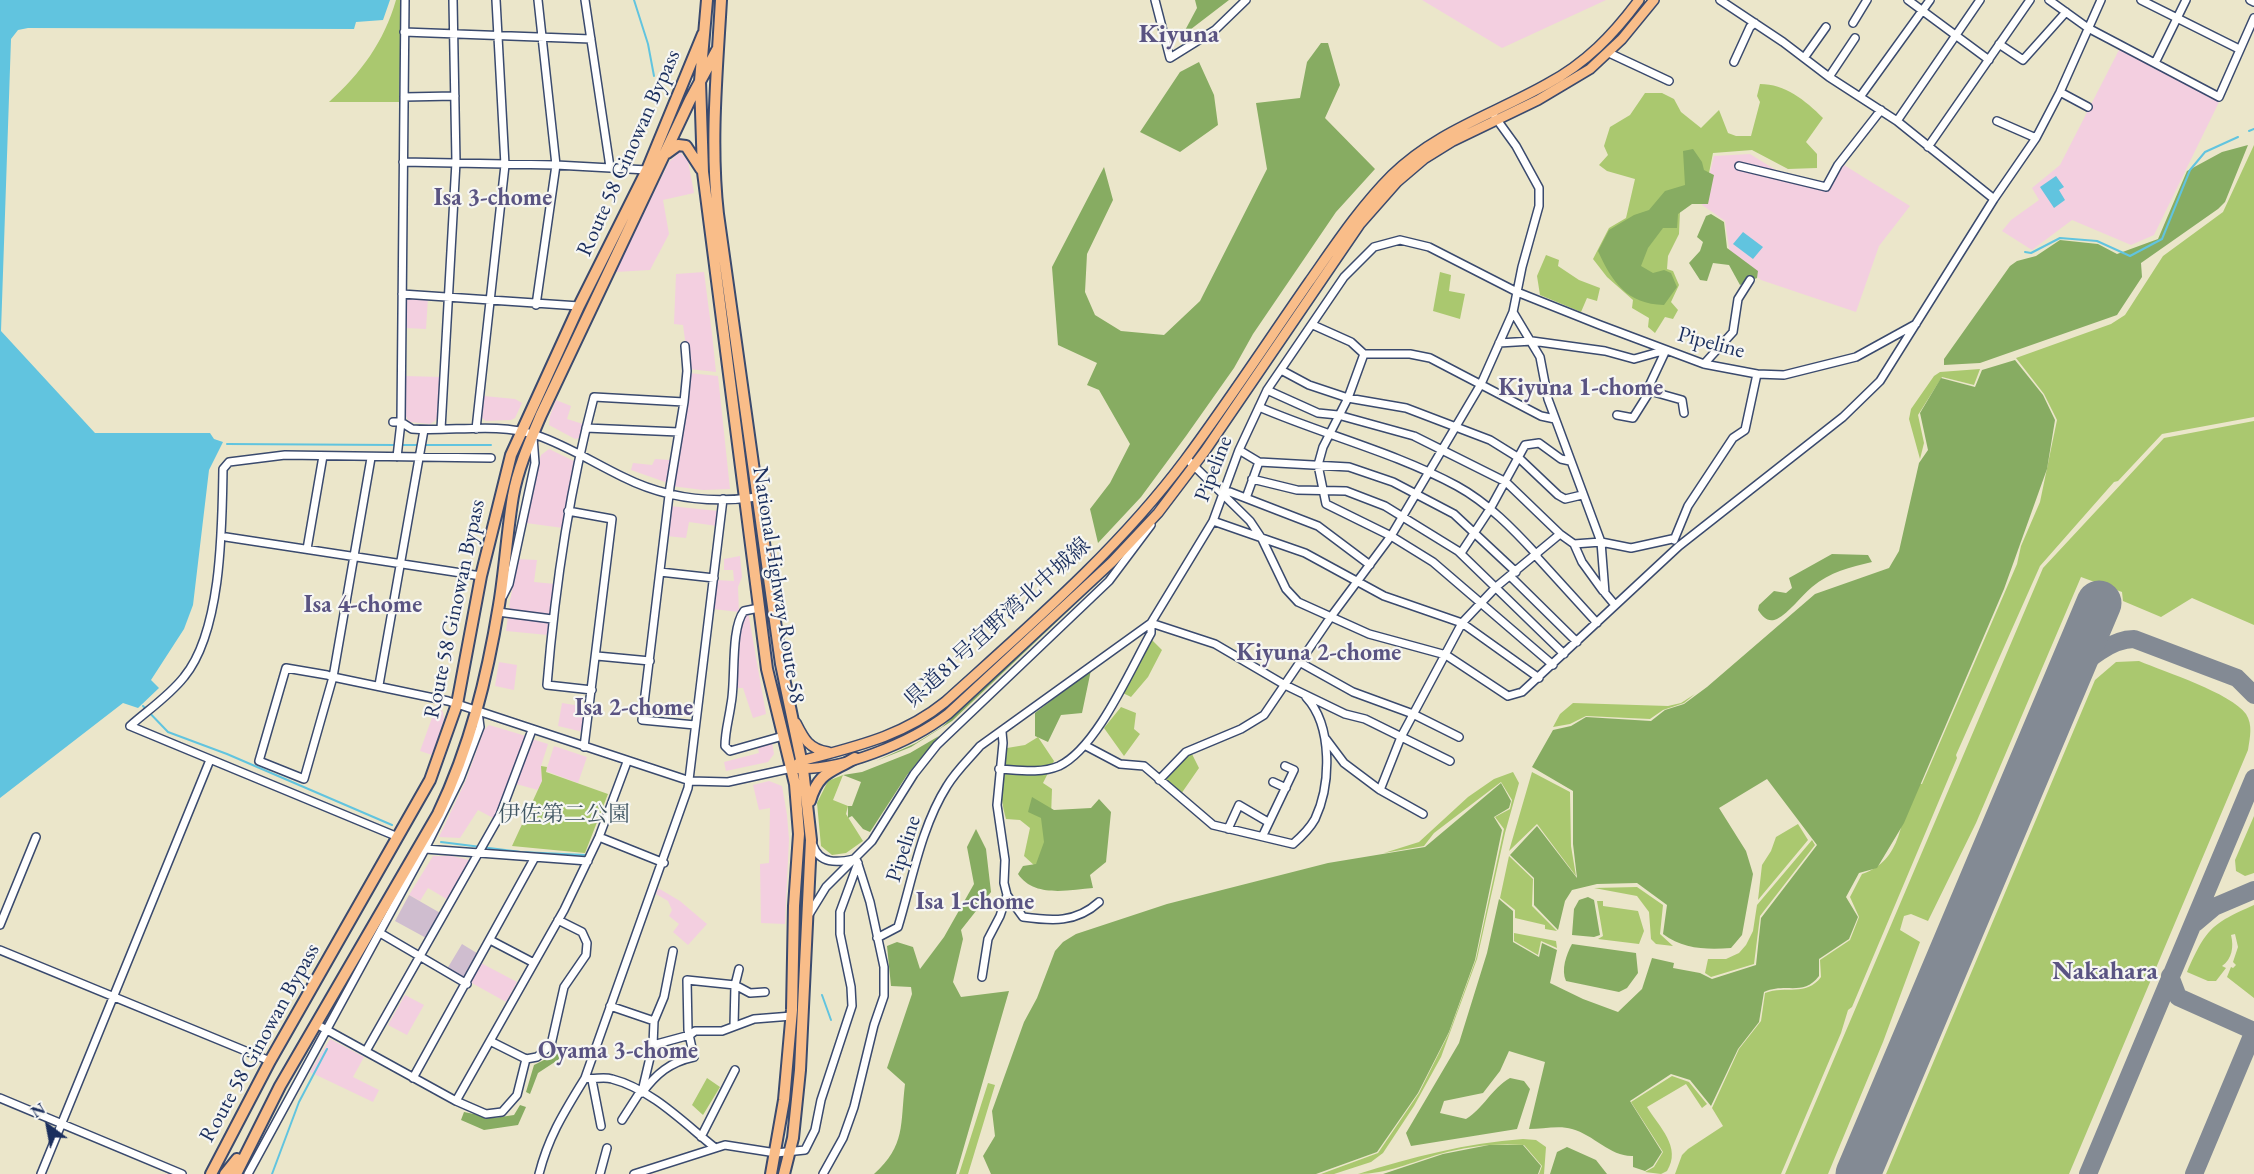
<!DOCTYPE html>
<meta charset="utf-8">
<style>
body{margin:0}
#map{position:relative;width:2254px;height:1174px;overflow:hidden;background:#ebe6ca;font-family:"EB Garamond",serif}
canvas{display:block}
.north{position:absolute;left:18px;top:1096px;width:60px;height:60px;-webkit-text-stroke:4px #f6f6f2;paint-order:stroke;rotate:328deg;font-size:16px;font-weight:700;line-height:24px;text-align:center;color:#1b2f5e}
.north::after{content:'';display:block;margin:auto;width:21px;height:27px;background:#1b2f5e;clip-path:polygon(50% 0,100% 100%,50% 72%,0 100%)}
</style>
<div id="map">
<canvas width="2254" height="1174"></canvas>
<div class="north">N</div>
</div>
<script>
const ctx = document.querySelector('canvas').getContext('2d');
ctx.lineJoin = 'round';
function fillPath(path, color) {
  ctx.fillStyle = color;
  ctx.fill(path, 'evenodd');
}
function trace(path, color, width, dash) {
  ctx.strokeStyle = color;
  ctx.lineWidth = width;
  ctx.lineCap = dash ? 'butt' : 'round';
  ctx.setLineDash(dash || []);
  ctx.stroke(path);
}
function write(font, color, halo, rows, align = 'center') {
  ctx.font = font + ' "EB Garamond","Noto Serif JP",serif';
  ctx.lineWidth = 4.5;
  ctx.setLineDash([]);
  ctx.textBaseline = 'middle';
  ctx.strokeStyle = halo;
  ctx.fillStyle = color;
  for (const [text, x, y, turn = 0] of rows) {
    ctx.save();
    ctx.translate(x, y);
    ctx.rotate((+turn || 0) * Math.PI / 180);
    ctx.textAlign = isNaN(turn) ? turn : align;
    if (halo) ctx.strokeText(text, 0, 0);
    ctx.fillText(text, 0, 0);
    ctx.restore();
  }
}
fillPath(new Path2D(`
 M1422,0H1606L1502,48Z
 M2120,48L2219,102L2154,235L2131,245L2072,220L2032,250L2002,231L2011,220L2039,200L2032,188L2060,165Z
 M680,152L688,161L694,193L663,200L669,234L650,270L615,272L669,162Z
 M1750,154L1779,172L1825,189L1844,165L1910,206L1879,246L1856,312L1761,280L1730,254L1725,221L1702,205L1714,156Z
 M704,272L712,334L716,372L689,369L683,325L674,324L676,274Z
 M409,297L428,298L426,329L406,328V300Z
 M689,373L718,376L730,489L703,490L671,486L686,412Z
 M405,376L441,377L439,413L435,421L430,424L410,422L407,419L405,413Z
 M484,396L515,399L522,403L515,418L511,420L486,421L482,418Z
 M556,400L571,406L567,419L583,424L579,438L575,439L549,425L550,416Z
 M549,449L576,462L563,528L526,523L538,464L541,455Z
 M655,459L671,460L668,483L631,470L633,463L652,465Z
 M670,506L718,511L717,526L689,522L686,538L666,536Z
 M740,556L742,577L738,587L739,612L713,609L716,580L734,581L733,570H724V559Z
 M518,559L537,560L534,582L555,584L551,616L512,612L509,606Z
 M748,612L766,714L753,718L743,688H735L740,625L742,616Z
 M508,616L549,621L548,635L506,631Z
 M499,662L517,665L514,690L495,686Z
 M562,703L587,707L583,732L558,726Z
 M437,704L443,712L444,720L432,755L420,751Z
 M489,725L526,736L495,819L478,810L460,838L439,837L466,780L484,730Z
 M532,739L548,744L541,766L542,781L538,790L516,784Z
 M772,742L774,754L768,762L726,771L724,762L759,753L757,745Z
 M554,746L587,757L578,783L546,771Z
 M769,781L782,786L787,815L789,839L785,924L761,923L760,864L769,863L770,808L759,810L753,785Z
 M433,856H452L469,860L472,863L450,901L428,888L420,901L409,895Z
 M658,888L680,901L707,924L688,945L673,932L679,924L669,916L672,910L668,901L656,894Z
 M481,963L517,982L506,1002L470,982Z
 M405,995L424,1005L407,1035L388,1025Z
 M330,1039L364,1057L353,1077L379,1090L373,1102L310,1072Z`), '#f3cfe0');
fillPath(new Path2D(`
 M409,895L442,914L428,939L395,921Z
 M462,944L480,955L468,975L462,978L447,969Z`), '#cfbdcf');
fillPath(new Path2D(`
 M396,0H402L399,102H329C361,73 384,42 396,0Z
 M1760,84C1785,84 1805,100 1823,118L1806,142L1817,154V168L1788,169L1752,150L1713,153L1708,178L1680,211L1679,234L1668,256L1667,269L1673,271L1679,285L1671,302L1678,310L1673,319L1665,317L1655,333L1648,327L1649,318L1632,308L1633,300L1607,277L1593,259L1609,228L1626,218L1635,179L1607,171L1599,165L1608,155L1604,146L1610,127L1630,115L1645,93H1662L1674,99L1681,112L1701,128L1719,110L1728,133L1736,136H1751L1760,102L1757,96Z
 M2254,145V417L2162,434L2118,481L2114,482L2040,566L1956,755L1957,758L1852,1007L1848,1010L1841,1033L1781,1174H1675L1682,1155L1688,1149L1723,1126L1712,1108L1739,1049L1761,1021L1765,993C1786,985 1806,997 1821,977L1820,960L1850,940L1859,917L1850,897L1862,874C1903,861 1901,818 1912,783L1922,784L2017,564L2021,546L2040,502L2057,420L2044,394L2016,358L2111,324L2125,315L2163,256L2223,212Z
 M1546,255L1559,260L1558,266L1579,280L1600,288L1597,301L1587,298L1581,312L1540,295L1537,276Z
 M1440,272L1451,275L1449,291L1465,294L1460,319L1433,311Z
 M1980,369L1974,385L1942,377L1918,415L1924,443L1920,459L1909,419L1911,409L1934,376L1940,372Z
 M2254,421V625L2192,598L2161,617L2123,601L2122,592L2081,577L1976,823L1928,921L1911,914L1904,916L1900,930L1920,942L1883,1042L1828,1174H1785L2043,568L2164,438Z
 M1152,640L1162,650L1148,677L1131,697L1121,692Z
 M2139,661C2165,672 2231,693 2246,714C2253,725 2250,737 2248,750L2069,1174H1886L2095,680L2116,662Z
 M1695,694L1684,703L1663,710L1650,719L1586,716L1570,724L1553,727L1560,714L1573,703L1668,706L1681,703Z
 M1121,707L1136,713L1134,729L1140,734L1124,756L1104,728Z
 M1038,737L1054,761L1043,783L1052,789L1050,845L1035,866L1024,856L1030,828L1020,820L1006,819C999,795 1000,772 1007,748L1025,745Z
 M1187,753L1192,754L1199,768L1181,794L1161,780Z
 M541,766L547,767L546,772L608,794L585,853L512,846L542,781Z
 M1513,772L1519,783L1505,833L1477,959L1441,1057L1414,1106L1383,1153L1371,1162L1334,1174H1321L1378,1153L1419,1093L1449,1033L1476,959L1504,829L1495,817L1510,809L1512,800L1501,782L1434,833L1424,846L1384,853L1419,842L1468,797L1494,779Z
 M1532,772L1570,792L1571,846L1576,876L1537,824L1509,851Z
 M843,775L833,800L848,806L846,814L863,841L846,853L832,855L821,846L817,803L828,781Z
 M2254,816V873L2245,876L2236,871L2235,860Z
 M1798,824L1808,840L1758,900L1762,865L1771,851L1776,837Z
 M1812,840L1815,845L1760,916L1754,964L1711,977L1705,973L1708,959H1726L1739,953L1746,945L1753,931L1757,905Z
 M1509,856L1533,879L1532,906L1557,931L1545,929V925L1515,918V910L1500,898Z
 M1637,887L1663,905L1660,934L1673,946L1656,944L1651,939L1649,912L1637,896L1594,888Z
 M1597,901H1603V906L1638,911L1644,931L1639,944L1598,939L1603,936Z
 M2254,905V998L2227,977L2231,967L2233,968L2236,965L2233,962L2238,947L2235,934L2231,935C2234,947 2232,959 2222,966L2226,968L2216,981H2208L2187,972C2206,929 2211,924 2254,905Z
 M1514,933L1556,941L1557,948L1541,941L1538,955L1514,941Z
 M1672,1076L1689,1082L1707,1104L1702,1108L1686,1084L1647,1107C1659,1127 1682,1147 1667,1171L1661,1174L1645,1172L1654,1167L1663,1152L1631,1102Z
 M707,1078L720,1087L703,1115L692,1105Z
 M988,1083L995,1085L968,1174H959Z
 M1523,1139L1536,1140L1546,1147L1544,1174H1539L1542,1166L1524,1145C1496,1143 1467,1146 1440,1154C1412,1162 1387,1174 1358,1174C1412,1157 1467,1143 1523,1139Z`), '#aac86f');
fillPath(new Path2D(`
 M1195,0H1229L1182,36L1197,8Z
 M1321,43H1328L1340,85L1325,118L1375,169L1336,212L1253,334L1234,368L1186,436L1141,497L1098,543L1090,509L1110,483L1130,444L1099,390L1087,385L1097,363L1058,345L1052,267L1104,167L1113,200L1087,254L1085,292L1095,315L1121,331L1164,335L1200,301L1267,169L1256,103L1300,98L1307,62Z
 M1199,62L1214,95L1218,125L1180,152L1140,132L1180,72Z
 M2248,145L2225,202L2218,209L2141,263L2142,277L2117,315L1980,363L1944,365V359L2010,266L2017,261L2036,256L2060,240L2098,244L2117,254L2158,239L2187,171L2222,152Z
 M1693,149L1702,162L1704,170L1714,175L1708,204H1692L1678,214L1677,228H1663L1648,248L1641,266L1653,273L1664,270L1671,273L1677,287L1664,305C1627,304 1612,282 1598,251L1609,230L1634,215L1649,210L1665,191L1685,185L1683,151Z
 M1711,214L1724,222L1727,248L1758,271L1757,278L1740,285L1729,265L1713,263L1707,281L1700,280L1689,263L1700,251L1703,242L1697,237L1706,216Z
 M2015,360L2043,395L2055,420L2047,469L2004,589L1904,823L1877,868L1859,873L1846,897L1858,917L1849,939L1819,959V976C1803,997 1787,982 1764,992L1759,1022L1738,1049L1711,1106L1690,1080L1671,1074L1630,1101L1662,1152L1653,1166L1645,1171L1633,1167V1156C1611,1157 1594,1135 1572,1129C1560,1125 1542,1129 1529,1129L1545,1062L1509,1051L1500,1071L1483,1093L1444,1101L1440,1113L1466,1119C1483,1109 1492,1088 1510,1078L1524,1081L1530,1089L1517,1129L1411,1146L1406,1133L1459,1043L1487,953L1499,899L1513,911V942L1539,957L1542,943L1557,950L1550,983L1583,999L1618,1012L1642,989L1652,958L1674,963L1673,968L1700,973L1712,979L1756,965L1761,918L1817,845L1767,779L1719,808L1746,851L1753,874L1742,935L1731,948C1707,950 1683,949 1663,934L1667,905L1637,883L1597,884L1572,890L1565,901L1558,930L1534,905V878L1510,855L1537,826L1577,878L1573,844V791L1532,767L1553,730L1571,726L1586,717L1651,721L1665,710L1684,704L1707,687L1815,594L1889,568L1899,551L1919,463L1928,450L1920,413L1941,378L1975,387L1982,370Z
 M1832,554L1868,555L1872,562C1850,567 1830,572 1812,587C1801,596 1789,613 1777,619C1768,623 1763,617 1758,610L1759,605L1774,591L1786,593L1792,588L1789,578Z
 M1105,576L952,721L911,747L876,761L916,743L942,727Z
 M1091,670L1082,713L1061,715L1048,742L1035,736V713Z
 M939,736L907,775L870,832L863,829L852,816L848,818V806H852L861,782L843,775L862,772L910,753Z
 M1501,783L1511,801L1509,808L1494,817L1502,830L1475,960L1449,1032L1418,1093L1377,1152L1316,1174H991L983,1156L995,1136L992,1111L1024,1022L1037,998L1055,951L1063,942L1076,934L1167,904L1328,863L1425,847Z
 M1032,797L1054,810L1091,808L1099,799L1111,812L1106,862L1090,875L1093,888C1069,890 1034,898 1018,874L1023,866L1036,864L1044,842L1041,818L1028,812Z
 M976,829L986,849L991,892L961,930L963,939L953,982L961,997L1009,991L959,1164L956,1174H874C906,1145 900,1125 905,1084L887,1068L912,994L911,987L891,986L887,946L897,942L913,947L920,969L944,937L974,884L967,847Z
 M1588,897L1594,900L1600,935L1594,937L1572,935L1574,909L1579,900Z
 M1572,944L1636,953L1638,973L1627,988L1619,992L1566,981C1561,970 1566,955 1572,944Z
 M562,1051L561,1058L538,1073L530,1094L526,1092L534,1065Z
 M520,1105L526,1107L518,1125L484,1130L461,1120L464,1112L494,1118L514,1115Z
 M1489,1145H1523L1541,1166L1538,1174H1383L1443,1154Z
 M1567,1147L1596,1160L1607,1174H1550L1557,1152Z`), '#87ac62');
fillPath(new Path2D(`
 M0,0H390L383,20L356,22L354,29L28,28L18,30L11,39L1,331L95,433H210L214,439L223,442L209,470L193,605L184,629L151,680L159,688L138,708L123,703L0,798Z
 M2056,176L2064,187L2059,190L2065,200L2054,208L2040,187Z
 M1743,232L1763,247L1753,259L1733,244Z`), '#61c4df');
trace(new Path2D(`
 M634,0L648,44L654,76
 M2249,131L2254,129
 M2025,252L2031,253L2060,238L2097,241L2130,256L2162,239L2190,170L2205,152L2238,137
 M227,444L395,445
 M401,445H491
 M143,706L168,732L227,754L392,825
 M441,842L521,852L585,855
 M822,995L831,1020
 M272,1174L299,1102L327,1049`), '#61c4df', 2);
trace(new Path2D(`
 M2068,677C2086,661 2110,639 2134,639L2237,678L2254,695
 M2195,923L2214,907L2254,890
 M2170,976L2178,997L2254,1031L2194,1174
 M2088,1174L2254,778`), '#838a94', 18);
trace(new Path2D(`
 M1858,1174L2099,603`), '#838a94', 45);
const minor = new Path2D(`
 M405,0L401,422L412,429C452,432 496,422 536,435C566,445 594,463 623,477C665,498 710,504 757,497
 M585,0L610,167
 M1155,0L1170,58L1215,30L1246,0
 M1720,0L1783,42L1829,77L1897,121L1994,199
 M1908,0L1989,60
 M2049,0L2088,28L2219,97L2254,18
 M2141,0L2239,49
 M2250,0L2254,2
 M1853,23L1867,0
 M404,32L591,39
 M1999,44L2023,60L2066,12
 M1609,53L1669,81
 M1804,58L1826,27
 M1734,62L1750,27L1755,23
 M2155,63L2186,0
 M1829,77L1855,38
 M2060,92L2088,107
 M404,97L455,96
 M1860,97L1930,0
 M1897,121L1980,0
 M1997,121L2036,138
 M1928,147L2030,0
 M403,162L556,165L647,170
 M1739,166L1826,187L1838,165L1881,110
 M402,294L579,306
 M536,305L556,165L538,0
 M1513,312L1540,357L1548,399L1601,542L1605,593L1615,605
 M1313,325L1351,342L1364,354H1410L1430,358L1541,416L1555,419
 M1499,343L1532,341L1605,351L1634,359L1666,350
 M1666,350L1650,384V391L1682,400L1684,413
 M1364,354L1348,398L1323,447L1318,465L1326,504L1391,536L1433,562L1553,665
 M1704,364L1733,332L1738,299L1750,280
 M1281,370L1309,385L1348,398L1406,408L1490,440L1519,458L1558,495L1565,499L1582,495
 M1267,390L1318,413L1338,415L1414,436L1506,482L1560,534
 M684,402L687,371L685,346
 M1259,407C1324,435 1394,452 1457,486C1488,503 1513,529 1537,555
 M1617,415L1633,418L1650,391
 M393,422H401L397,457
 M586,428L679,432
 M441,429L456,162L453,0
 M476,429L505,165L496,0
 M1239,450L1259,462L1349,467L1393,482L1454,514L1516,572
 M371,458L333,677L304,779L259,761L286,668L327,675L333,677L448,701L690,781L728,782L792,768
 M1186,458L1250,521L1262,539L1286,589L1298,602L1369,634L1446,655L1508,696L1522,692L1679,546L1843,417L1880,381L1994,199L2036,138L2060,92L2101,0
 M1252,479L1297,490L1346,491L1385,506L1458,551L1564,654
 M1224,493L1230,492L1318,526L1370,565
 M1246,498L1259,462
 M568,511L612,519L584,747
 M1213,521L1305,553L1384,596L1462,623L1539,678
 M226,537L481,576
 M1674,540L1688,506L1733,438L1745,430L1757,374
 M1574,544L1582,562L1603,591
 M307,549L323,456
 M1461,553L1490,509L1525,445L1539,443L1561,459L1570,461
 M1536,556L1597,623
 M660,572L714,578
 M1511,577L1577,642
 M503,596L509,584L535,463L533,437
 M759,608L744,611C730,629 736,681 731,704C729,719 725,731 725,746L730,751L783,736
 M498,612L552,619
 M597,656L650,661
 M1301,663L1353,692L1413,714L1459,737
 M379,685L424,430
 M592,690L547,685C555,587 569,491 594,397L684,402L670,487L642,720L695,725
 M1002,732L1003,743L997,805L1005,860L1004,883L1007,895L1023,917C1052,921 1076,923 1099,902
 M1326,739L1344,763L1380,790
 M1086,746L1120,764L1144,766L1213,825L1293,844C1301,837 1310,828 1315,819C1331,785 1333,726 1306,697
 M999,769C1018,770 1040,774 1059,766C1097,748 1130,670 1151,633V623L1215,644L1285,685L1345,714L1365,719L1450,761
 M1159,780L1186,752L1241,729L1264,715L1330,618L1391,536L1481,384L1513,312L1522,267L1539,206V188L1516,146L1495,117
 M1273,782L1286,788
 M1423,814L1380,790L1401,737L1462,623L1496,587L1560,534L1574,544L1601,542L1631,548L1672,539
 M1228,829L1239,805L1268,822
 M1263,835L1294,770L1285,766
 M398,837L130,726C148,710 169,696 184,677C222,631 222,527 223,469L229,462L285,455L491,458
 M599,837L664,863
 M813,845C819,864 837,863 854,859
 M425,849L588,861
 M810,913L826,887L872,841L914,774L937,745L1109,581L1151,525
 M0,925L36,837
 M380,933L467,984
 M877,938L898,927C912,881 921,827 947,786C956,771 969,759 980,746L1151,623L1213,521L1239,450L1267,390L1344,277L1374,247L1400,240L1429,247L1517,292L1600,325L1704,364L1757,374L1784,375L1856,357L1916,324
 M490,940L534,963
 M0,950L270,1061
 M982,977L988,939L1000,916L1007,895
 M610,1006L654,1021L653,1045L643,1087
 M654,1021L664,997L673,951
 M316,1024L456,1101L564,910L599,837L627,762
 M734,1026L735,985L739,969
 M490,1041L526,1059L537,1057L551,1045L564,987L586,955L587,943L582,932L558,920
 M653,1045L690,1035L695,1031H722L754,1019L792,1016
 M366,1051L500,815L532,730
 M413,1078L534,859
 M585,1078C594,1080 603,1076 612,1079C651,1089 684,1123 714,1147
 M592,1080L601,1126
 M642,1093C656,1074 670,1062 694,1057L688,1030L687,980L735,985L750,993L765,992
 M0,1098L182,1174
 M456,1101L486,1114L502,1112L517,1095L526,1059
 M622,1120L640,1092
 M701,1137L735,1070
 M41,1174L210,760
 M248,1174L425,849L460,779L480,727L478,712
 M539,1174C549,1135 565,1111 585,1078L688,788L723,499
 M600,1174L607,1148
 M634,1174L725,1145L776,1153L805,1150L815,1130L821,1100L852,1006L851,987L840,934V912L858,863
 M823,1174L843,1138L854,1107L874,1025L884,996V967L870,902L857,861`);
const major = new Path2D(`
 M796,723C804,739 809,749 828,752
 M796,765L801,761C853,747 902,737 945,702C1029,626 1117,551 1185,460C1228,402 1268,341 1309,282C1335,245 1360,207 1392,175C1437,131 1494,114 1547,84C1586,63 1613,35 1639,0
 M792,768C838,773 912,742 948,714L1112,562L1158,513L1205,451L1360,224L1397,182L1424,159L1453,141L1538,100L1590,69L1622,39L1654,0`);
const highway = new Path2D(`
 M707,0L700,81L703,172L767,669L795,784L799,834L794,906L792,1010L784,1100L771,1174
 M721,0C717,71 710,143 718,214L781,664L803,769L811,840L800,1070L793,1138L784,1174
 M667,153L678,145L686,146L701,169
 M810,801C819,771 831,773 855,758
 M211,1174L270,1061L430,780L457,704L481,576L511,455L579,306L647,170L703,34
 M225,1174L237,1159
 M236,1174L280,1086L438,814C470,747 487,678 499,605C505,569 507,532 513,496C518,468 530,441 541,415L690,100L717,50`);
trace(minor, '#3a4a6e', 10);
trace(major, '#3a4a6e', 12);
trace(highway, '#3a4a6e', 14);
trace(minor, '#fff', 7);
trace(major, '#f9bd89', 9);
trace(highway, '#f9bd89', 10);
write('22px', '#1b2f5e', '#f6f6f2', [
 ["Route 58 Ginowan Bypass",629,153,-66],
 ["Pipeline",1711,343,15],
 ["Pipeline",1214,469,-69],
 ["National Highway Route 58",778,585,81],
 ["Route 58 Ginowan Bypass",455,609,-78],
 ["県道81号宜野湾北中城線",998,623,-42],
 ["Pipeline",904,849,-72],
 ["Route 58 Ginowan Bypass",260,1043,-61]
]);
write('22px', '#3f5562', '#f6f6f2', [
 ["伊佐第二公園",564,815]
]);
write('bold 24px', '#5a5482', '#f6f6f2', [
 ["Isa 3-chome",493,198],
 ["Kiyuna 1-chome",1581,388],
 ["Isa 4-chome",363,605],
 ["Kiyuna 2-chome",1319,653],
 ["Isa 2-chome",634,708],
 ["Isa 1-chome",975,902],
 ["Oyama 3-chome",618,1051]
]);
write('bold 26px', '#5a5482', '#f6f6f2', [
 ["Kiyuna",1179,35],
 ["Nakahara",2105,972]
]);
</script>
